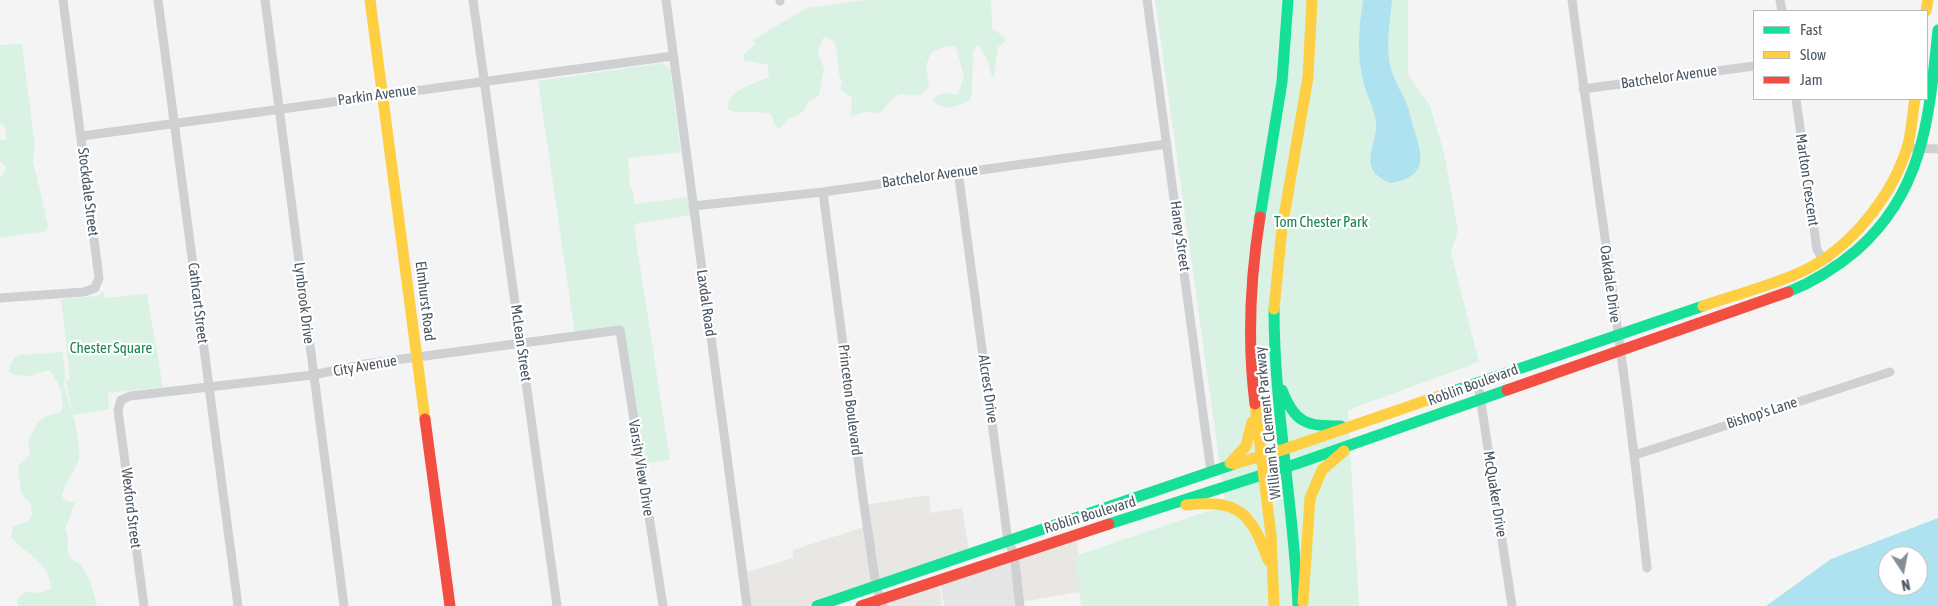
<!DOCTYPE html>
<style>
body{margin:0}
#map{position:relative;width:1938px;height:606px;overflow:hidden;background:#f4f4f4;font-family:"Asap Condensed",sans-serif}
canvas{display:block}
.legend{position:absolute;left:1753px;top:10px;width:175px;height:90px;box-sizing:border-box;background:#fff;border:1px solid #b7bbc0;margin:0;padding:6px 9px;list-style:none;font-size:15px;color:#4a5661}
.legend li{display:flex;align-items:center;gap:10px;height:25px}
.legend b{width:25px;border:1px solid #b7bbc0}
.north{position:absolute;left:1878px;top:546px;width:50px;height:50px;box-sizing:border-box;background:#fff;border:1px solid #b7bbc0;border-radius:50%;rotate:169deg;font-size:14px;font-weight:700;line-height:20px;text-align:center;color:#4a5661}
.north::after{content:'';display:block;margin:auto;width:18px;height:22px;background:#868d94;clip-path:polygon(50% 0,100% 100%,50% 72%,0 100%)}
</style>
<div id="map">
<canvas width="1938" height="606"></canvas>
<ul class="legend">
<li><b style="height:6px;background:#16e098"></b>Fast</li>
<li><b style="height:6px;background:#ffcf43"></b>Slow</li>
<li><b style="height:6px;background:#f24e42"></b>Jam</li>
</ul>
<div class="north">N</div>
</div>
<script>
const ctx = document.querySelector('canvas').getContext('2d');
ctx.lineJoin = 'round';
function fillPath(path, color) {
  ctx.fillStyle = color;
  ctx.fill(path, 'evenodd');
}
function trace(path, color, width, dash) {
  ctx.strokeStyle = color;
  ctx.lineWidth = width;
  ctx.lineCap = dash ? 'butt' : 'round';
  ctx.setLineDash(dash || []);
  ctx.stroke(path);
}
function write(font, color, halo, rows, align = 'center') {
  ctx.font = font + ' "Asap Condensed",sans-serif';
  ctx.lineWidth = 4.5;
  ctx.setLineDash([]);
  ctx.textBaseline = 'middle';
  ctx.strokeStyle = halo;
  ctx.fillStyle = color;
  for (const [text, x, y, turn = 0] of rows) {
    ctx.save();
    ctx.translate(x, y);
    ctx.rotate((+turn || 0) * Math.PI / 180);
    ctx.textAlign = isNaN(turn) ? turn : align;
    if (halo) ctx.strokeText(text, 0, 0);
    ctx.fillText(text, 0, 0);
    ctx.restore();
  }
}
fillPath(new Path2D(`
 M929,495L931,513L962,508L969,550L807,606H746L741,574L793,558V550L867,526L864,505Z
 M1076,537L1084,591L1021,602L1016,556Z
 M939,581L942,606H884V600Z`), '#e8e7e3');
fillPath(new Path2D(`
 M1013,556L1019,606H944L940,582Z`), '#e6e5e6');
fillPath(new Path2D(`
 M865,0H991L992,28L1004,37L1005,41L998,47L994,77H992L987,59L978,45L973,51L972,93L970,100L963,104L948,108L936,104L933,99C938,91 949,94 958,94L964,77L956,47L946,46L931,53L926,65L929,85C921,101 912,94 899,94L889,102L881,113L865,112L853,116L851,114L852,98L840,89L842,81C834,70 843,41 826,37L823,38L818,52L824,69L819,95L808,102L803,112L789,119L779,129L776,127L771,114C756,110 741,115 728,110C724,91 756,83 769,77L768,65L744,60V54L755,44L753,41L756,38L807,8Z
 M1155,0H1408V74L1430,106L1444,153L1458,230L1451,253L1479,362L1348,410L1359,606H1081L1075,556L1208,511L1226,509Z
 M22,44L35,147L33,161L48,225L46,231L0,238V177L5,171V166L0,161V140L7,139L4,126L0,123V45Z
 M662,63L670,69L681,152L628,158L630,187H632L635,204L689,197L691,215L638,223L634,227L670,460L644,464L621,327L575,334L538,81Z
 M104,291V298L147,294L163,387L108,393L109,409L73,415L66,381L70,378L61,299L97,296Z
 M63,352L65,378L64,384C69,405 81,434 79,456C77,471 65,481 62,495L64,500L75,503L65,529C71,539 65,548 69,555C72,560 78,562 81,566C91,577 93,592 97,606H18L17,599L26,592L41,593L51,589C48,559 28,557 11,537L13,527L29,521L32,515L31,504L21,493L18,466L28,457L30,452L28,441L38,423L44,417L61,412C66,400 58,379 49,370L29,376L13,375L9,371C10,363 12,359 19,355Z`), '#d9f2e3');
fillPath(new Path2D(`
 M1363,0H1392C1390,23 1385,46 1391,69C1395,83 1403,94 1408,107C1410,113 1411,120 1413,126C1422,155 1430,176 1391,183C1354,169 1379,145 1376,121C1374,108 1367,96 1364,84C1356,56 1359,28 1363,0Z
 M1938,518V606H1766L1831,559ZM1888,556H1918V586H1888Z`), '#aee2f0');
trace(new Path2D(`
 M158,0L238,606
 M265,0L344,606
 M473,0L557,606
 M666,0L747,606
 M1147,0L1211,472
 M1572,0C1597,189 1627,378 1647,568
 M1780,0L1782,11
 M780,1V0
 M1583,89L1754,66
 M1796,99L1817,250L1824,260
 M82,136L673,56
 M1907,148L1938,149
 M958,171L1008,541L1014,554L1020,606
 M823,192L864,505L876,586L883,606
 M693,206L823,192L1167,144
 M0,298L84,292L95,288L99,278L63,0
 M1478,383L1512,606
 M1635,455L1890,372
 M144,606L118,410L121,400L130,396L313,375L365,364L620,330L663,606`), '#ced0d2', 9);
trace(new Path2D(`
 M1260,217L1282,82L1288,0
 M1788,292C1813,282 1837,267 1857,250C1925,190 1929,115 1938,30
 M1274,309C1274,409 1294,507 1298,606
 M1282,390C1295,424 1307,426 1341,426
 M1445,394L1703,306
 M1109,524L1296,464L1507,390
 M817,606L1234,464`), '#16e098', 11);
trace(new Path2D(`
 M370,0L425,419
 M1926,11L1928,0
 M1703,306C1735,295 1770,286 1801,272C1849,250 1891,198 1907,148C1912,132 1912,115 1915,99
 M1274,309L1282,228L1308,77L1312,0
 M1255,404L1271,535L1274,606
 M1230,463L1246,446L1252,422
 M1234,464L1285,449L1445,394
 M1186,505C1238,499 1251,512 1268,560
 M1303,602L1310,498L1322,470L1344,451`), '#ffcf43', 11);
trace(new Path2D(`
 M1507,390L1788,292
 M1255,404C1247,341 1250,280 1260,217
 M425,419L450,606
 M861,606L1109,524`), '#f24e42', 11);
write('15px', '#4a5661', '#fff', [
 ["Batchelor Avenue",1669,77,-8],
 ["Parkin Avenue",377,95,-8],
 ["Batchelor Avenue",930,176,-8],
 ["Marlton Crescent",1807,180,82],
 ["Stockdale Street",88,192,83],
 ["Haney Street",1180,236,82],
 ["Oakdale Drive",1610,284,82],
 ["Elmhurst Road",425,301,83],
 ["Cathcart Street",198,303,83],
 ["Lynbrook Drive",304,303,83],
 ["Laxdal Road",706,303,82],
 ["McLean Street",521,343,82],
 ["City Avenue",365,366,-10],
 ["Roblin Boulevard",1473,385,-20],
 ["Alcrest Drive",988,389,82],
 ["Princeton Boulevard",850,400,83],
 ["Bishop's Lane",1762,413,-18],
 ["William R. Clement Parkway",1268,423,-96],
 ["Varsity View Drive",641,468,81],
 ["McQuaker Drive",1495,494,81],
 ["Wexford Street",131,508,83],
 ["Roblin Boulevard",1090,515,-17]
]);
write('15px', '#17864f', '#fff', [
 ["Tom Chester Park",1321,222],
 ["Chester Square",111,348]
]);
</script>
